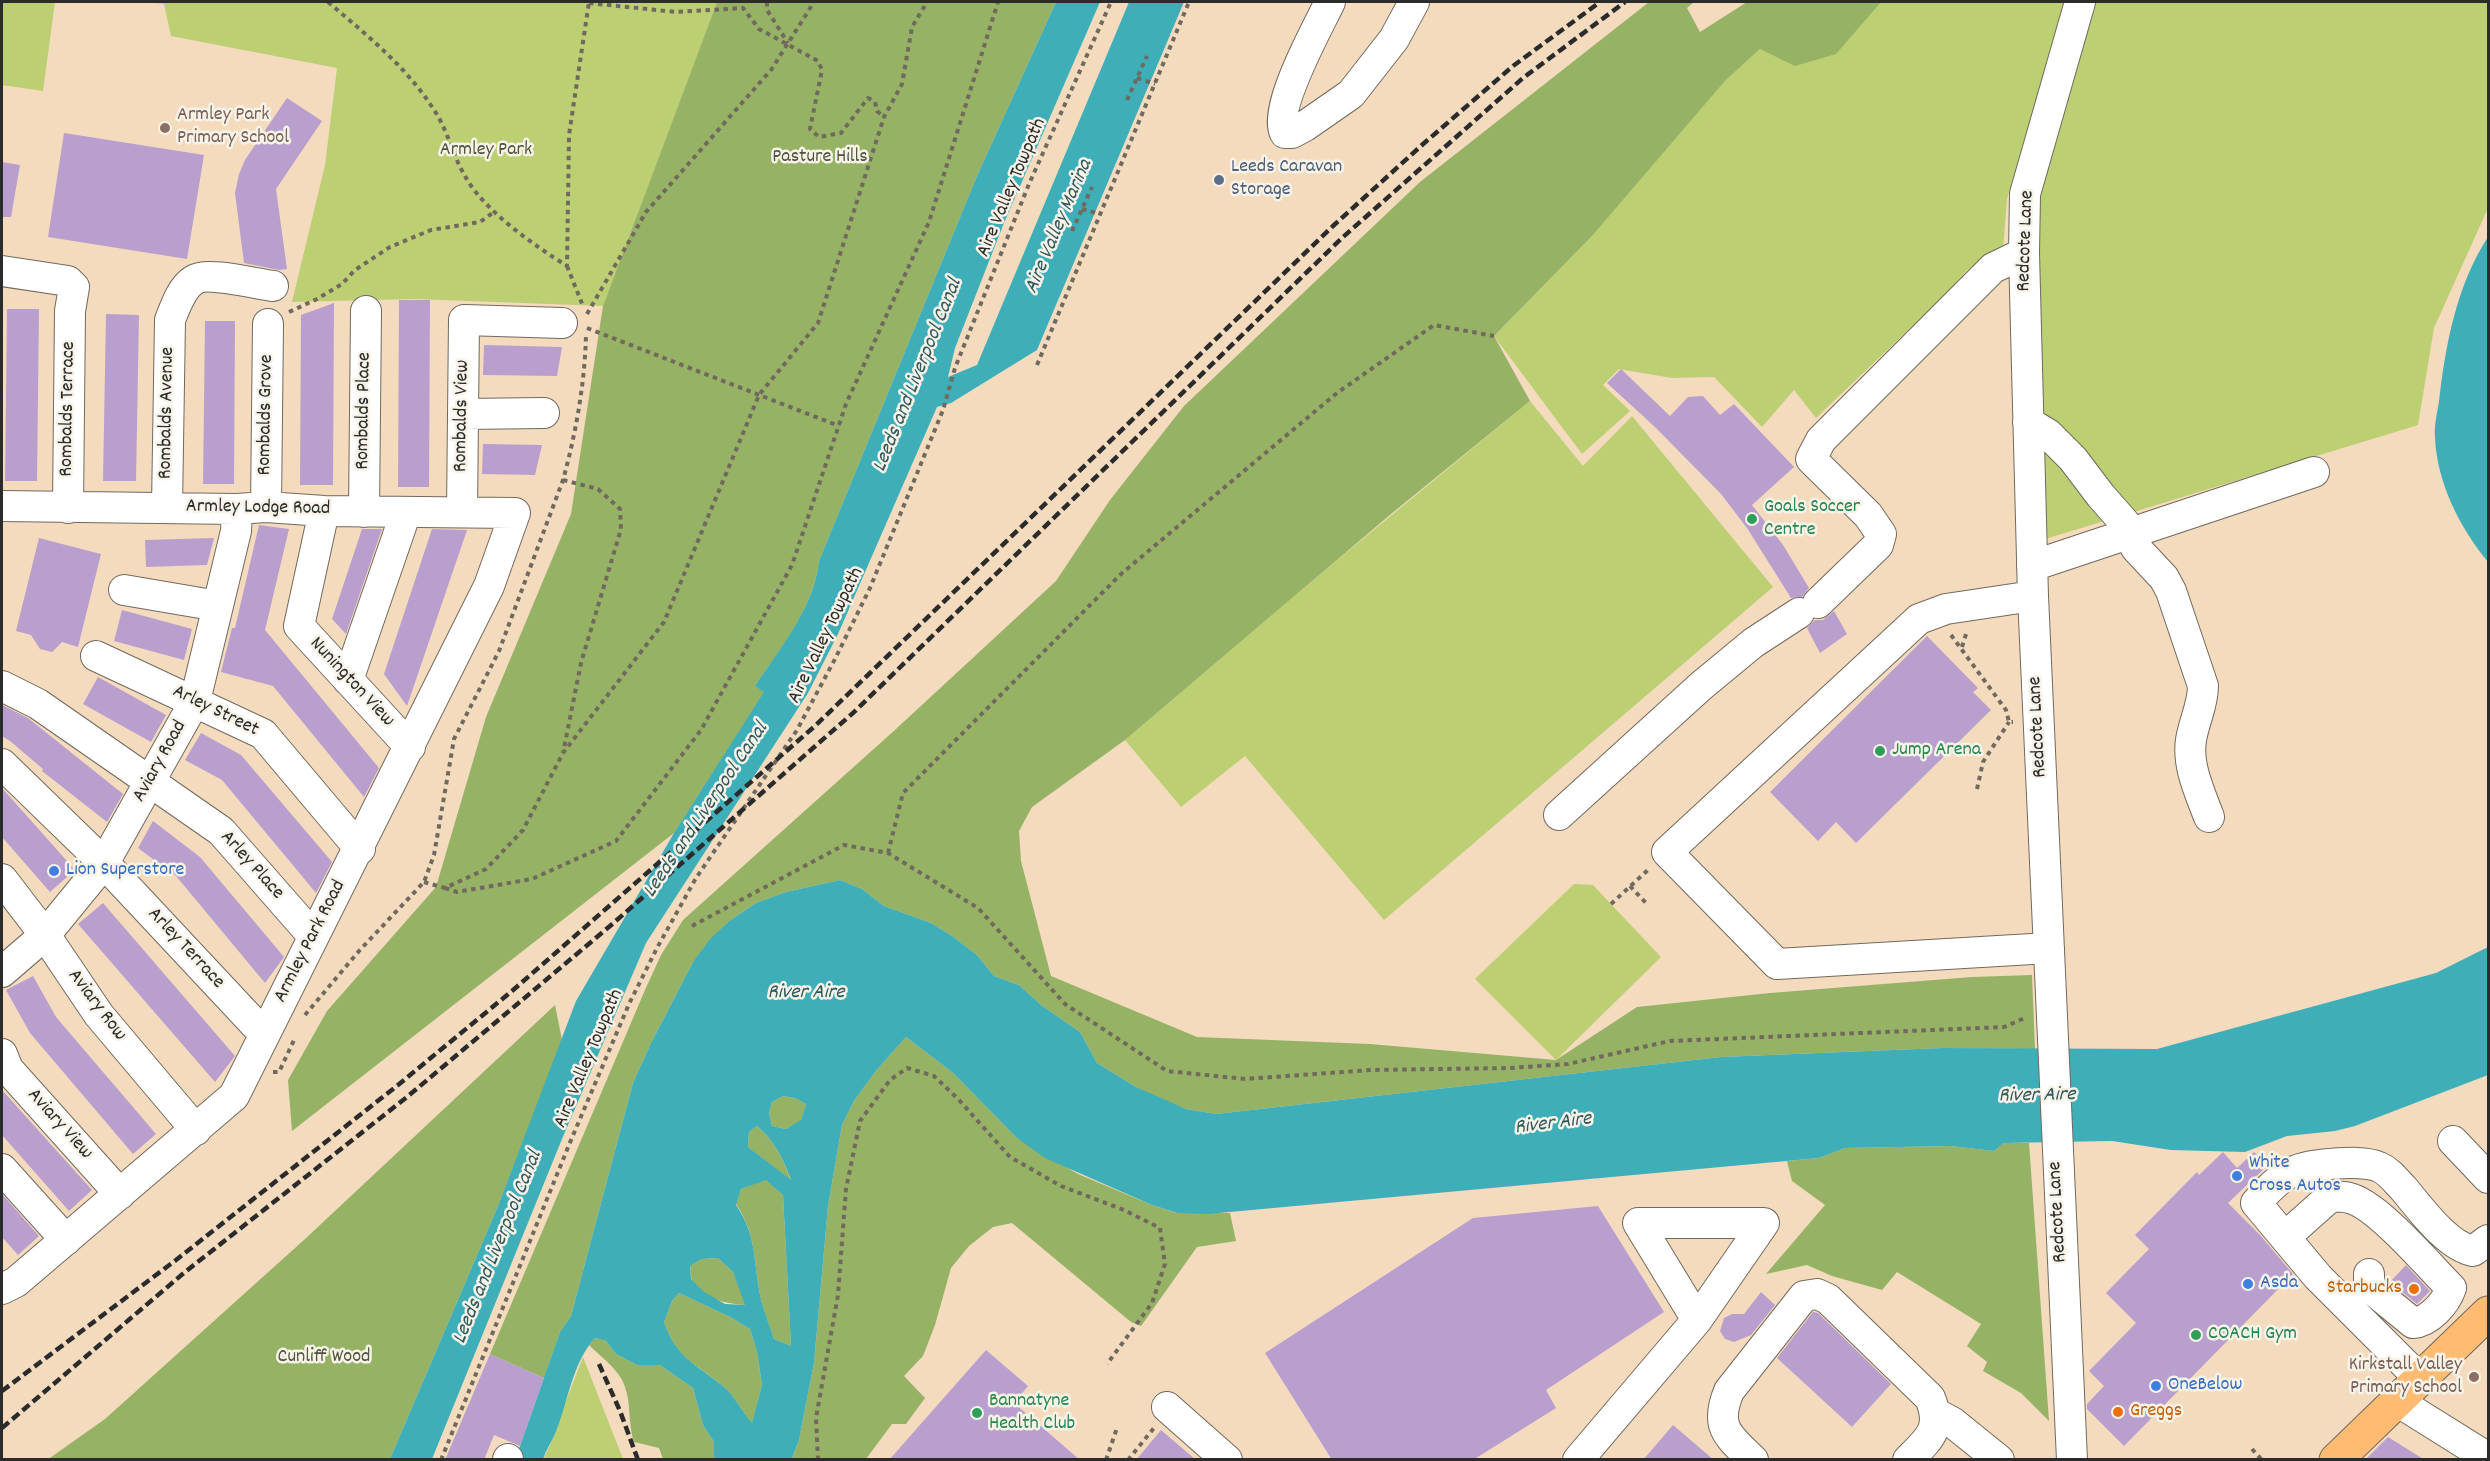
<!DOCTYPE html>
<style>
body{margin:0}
#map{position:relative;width:2490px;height:1461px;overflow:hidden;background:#f4dbbe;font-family:Dekko,sans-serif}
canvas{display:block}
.frame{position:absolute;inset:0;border:3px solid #2b2b2b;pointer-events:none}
</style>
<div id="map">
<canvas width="2490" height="1461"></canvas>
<div class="frame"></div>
</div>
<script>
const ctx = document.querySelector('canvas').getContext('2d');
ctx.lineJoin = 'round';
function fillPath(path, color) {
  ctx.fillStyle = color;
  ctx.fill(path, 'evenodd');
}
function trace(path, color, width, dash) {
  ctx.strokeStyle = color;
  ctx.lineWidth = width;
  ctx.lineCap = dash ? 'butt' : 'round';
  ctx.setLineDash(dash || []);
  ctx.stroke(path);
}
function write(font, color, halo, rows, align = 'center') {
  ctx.font = font + ' Dekko,sans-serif';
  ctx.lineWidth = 5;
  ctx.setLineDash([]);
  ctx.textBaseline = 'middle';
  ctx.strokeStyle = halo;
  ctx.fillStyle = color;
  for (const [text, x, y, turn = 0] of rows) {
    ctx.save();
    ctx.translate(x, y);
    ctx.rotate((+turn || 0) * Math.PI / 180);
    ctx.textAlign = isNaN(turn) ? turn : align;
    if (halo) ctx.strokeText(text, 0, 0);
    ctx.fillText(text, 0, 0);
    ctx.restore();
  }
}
fillPath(new Path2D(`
 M2,2H55L43,91L2,85Z
 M143,2H717L603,306L414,299L292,302L325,165L337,68L171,36L164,4Z
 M1812,2H2066L2007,199L2003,251L1967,270L1950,290L1816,418L1794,390L1762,427L1714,377L1672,378L1619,369L1603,385L1630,411L1582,454L1494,336L1593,235L1725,81Z
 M2093,2H2488V208L2434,328L2418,425L2042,540L2039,193Z
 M1530,401L1583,466L1632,416L1773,587L1384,920L1245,756L1181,807L1125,740L1330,566Z
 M1574,884L1593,885L1661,957L1556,1060L1475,979Z
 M583,1357L623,1459L543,1460L555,1434L562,1411Z`), '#bccf73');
fillPath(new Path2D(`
 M717,2H1056L977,176L819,561C814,607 781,648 755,686L765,692L674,833L292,1131L288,1080L327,1011L436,887L486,717L571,514L603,306Z
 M1649,2H1694L1687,8L1700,32L1747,2H1881L1836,54L1795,66L1760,49L1725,81L1593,235L1494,336L1530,401L1391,514L1125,740L1032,807L1019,831L1021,861L1051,976L1197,1037L1370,1044L1556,1060L1637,1007L1770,993L1972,977L2032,975L2035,1049L1942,1048L1721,1057L1216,1114L1186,1109L1162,1100L1136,1087L1097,1063L1080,1032L1041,1005L1019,985L994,976L977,955L952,936L931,923L884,906L862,889L840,880L786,892L756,903L732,919L693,962L651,1043L633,1083L571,1316L560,1332L544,1378L490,1354L645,990L661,955L683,920L896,729L1056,581L1110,500L1184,406L1420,182Z
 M555,1005L562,1040L498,1206L390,1459L47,1460L105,1419L305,1239Z
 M906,1037L952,1072L1017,1138L1078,1174L1152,1205L1176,1213H1230L1236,1241L1197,1247L1141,1326L1131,1322L1012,1223L993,1227L969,1246L951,1268L935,1325L923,1356L904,1376L925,1398L906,1424H892L866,1459L792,1460L799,1440L814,1363L828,1206L842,1125L854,1101L875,1072Z
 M783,1096L795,1098L806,1104L801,1121L786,1129L772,1126L769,1113L772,1102Z
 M757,1126C775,1141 783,1159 791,1181L748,1147L749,1132Z
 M2004,1143H2029L2049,1421L2021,1393L1983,1371L1987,1362L1967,1346L1981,1324L1897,1272L1882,1290L1832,1276L1807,1265L1766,1274L1825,1205L1792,1181L1787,1161L1819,1158L1845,1148L1951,1146L1994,1151Z
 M766,1179L783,1195L791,1346L774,1339C770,1326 764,1313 761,1299C753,1263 758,1237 736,1204L741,1189Z
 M718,1258L733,1272L746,1305C727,1304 702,1299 692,1280C690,1276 691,1270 690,1266L702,1259Z
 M679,1293L730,1317L750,1329L757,1352L762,1385L752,1424C743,1412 734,1396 723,1386C696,1363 677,1360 664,1322L672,1301Z
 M595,1338L606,1341L616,1354L637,1365H660L693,1388L703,1425L714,1442V1459H663L659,1448L634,1442C628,1424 631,1403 625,1387C620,1370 601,1357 589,1345Z`), '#95b265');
fillPath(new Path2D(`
 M1056,2H1100L1004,223L955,348L948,377L977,365L1129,2H1184L1037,350L951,403L937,407L838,634L808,693L646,943L562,1139L432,1459H390L498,1206L576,1001L674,833L764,692L755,686C780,648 814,608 819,561L977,176Z
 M2488,237V562C2460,528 2437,483 2435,438C2434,426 2437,413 2439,402C2445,346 2457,284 2488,237Z
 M840,880L862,889L884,906L931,923L952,936L977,955L994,976L1019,985L1041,1005L1080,1032L1097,1063L1136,1087L1186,1109L1216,1114L1721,1057L1942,1048L2157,1049L2436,973L2488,947V1075L2355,1126L2335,1131L2287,1136L2245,1152L2171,1150L2112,1141L2004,1143L1994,1151L1951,1146L1845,1148L1819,1158L1208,1214L1177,1213L1152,1205L1045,1158L1017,1138L952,1072L906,1037L875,1072L854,1101L842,1125L828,1206L814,1363L799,1440L792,1459H714V1442L703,1425L693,1388L660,1365H637L616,1354L606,1341L595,1338C572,1363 568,1403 555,1434C551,1443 546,1450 543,1459L515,1460L560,1332L571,1316L633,1083L651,1043L693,962L711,938L732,919L756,903L786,892ZM783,1096L795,1098L806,1104L801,1120L786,1129L772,1126L769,1113L772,1102ZM757,1126C775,1141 783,1159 791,1180L748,1147L749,1132ZM766,1180L783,1195L791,1346L774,1339C770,1326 764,1312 761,1299C753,1263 758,1237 736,1205L741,1189ZM718,1258L733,1272L745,1305L725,1304L704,1292L691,1279L690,1266L702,1259ZM679,1293L730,1317L750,1329L757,1352L762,1385L752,1423C742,1412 735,1396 723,1386C695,1363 677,1359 664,1322L672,1301Z`), '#3eaeb9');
fillPath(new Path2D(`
 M287,98L322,121L276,189L287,269L279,270L244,263L235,193L239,174L245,160Z
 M64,133L204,155L187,259L48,237Z
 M2,162L20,165L11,217H2Z
 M399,300H430L429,487H398Z
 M334,303L333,485H300L301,315Z
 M7,309H39L37,481H5Z
 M106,314L139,315L136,481H103Z
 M205,321H235L234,484H203Z
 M484,345L562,347L557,376L483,375Z
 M1621,369L1670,416L1688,397L1703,396L1720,415L1734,404L1794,467L1752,505L1783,545L1809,588L1802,597L1791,598L1747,528L1721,494L1656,428L1607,383Z
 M483,444L542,445L535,475L482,474Z
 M259,525L289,529L265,630L379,768L364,797L273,686L221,672L232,628H235Z
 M362,529H382L346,634L332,619Z
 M432,529L467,530L407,706L384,674Z
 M39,538L101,554L78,647L62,642L52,652L40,649L31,635L16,631Z
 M214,538L207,565L146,567L145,540Z
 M122,610L192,629L184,660L114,641Z
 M1834,611L1847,634L1820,653L1807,628L1815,620H1823Z
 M1927,636L1978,688L1973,692L1991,710L1856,843L1836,822L1818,841L1770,792Z
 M98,677L166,715L151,742L83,704Z
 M2,705L28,718L123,794L107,822L42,771L43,769L10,741L2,736Z
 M201,733L241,755L332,862L316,893L222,780L185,760Z
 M2,788L75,870L50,892L2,837Z
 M153,821L200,857L284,957L265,983L176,876L138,848Z
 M103,903L235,1056L215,1082L78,924Z
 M33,976L56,1017L156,1134L133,1154L30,1033L6,990Z
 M2,1090L92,1190L69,1211L2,1135Z
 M2223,1152L2237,1168L2254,1152L2267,1166L2228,1203L2260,1235L2293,1274L2124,1446L2087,1409V1404L2104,1386L2089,1371L2136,1323L2106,1293L2149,1249L2135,1235L2197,1172L2199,1175Z
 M2,1194L39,1236L18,1255L2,1237Z
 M1598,1206L1664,1312L1546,1390L1556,1408L1473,1460H1332L1265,1353L1473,1218Z
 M2406,1265L2430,1291L2417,1304L2390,1282Z
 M1761,1292L1775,1305L1751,1335L1734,1342L1725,1339L1720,1331L1724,1318L1732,1314H1744Z
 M1813,1312L1818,1313L1891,1384L1852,1427L1777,1358Z
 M986,1350L1028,1386L1014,1403L1080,1460H889Z
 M490,1354L544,1378L520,1446L494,1435L484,1460H445Z
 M1673,1425L1714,1460H1643Z
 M1161,1430L1196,1460H1136Z
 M2388,1437L2425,1460H2365Z`), '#b99fce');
const minor = new Path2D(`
 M1330,2C1318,27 1272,109 1285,133H1292L1305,126L1351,94L1394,39L1414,2
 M2,271L68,281L74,287L70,311L68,508
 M463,414L544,413
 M2028,422L2048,434L2073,459L2101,496L2124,522L2136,548L2164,578L2171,591L2203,686C2203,705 2194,721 2191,740C2187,766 2200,793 2209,817
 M2,506L237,509L266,507L324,511L515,513L489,586L234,1096L16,1282L2,1289
 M167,507L170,320C175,308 181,288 194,280C207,271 256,284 273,286
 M266,507L268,324
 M324,511L299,626L410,747
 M364,512L366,311
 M462,512L464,320L562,323
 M2032,566L2314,472
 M124,590L218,606
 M2033,596L1946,609L1919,619L1667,852L1777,964L2049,948
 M1818,603L1878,545L1881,534L1868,515L1811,459L1821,440L1993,268L2024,253
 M96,656L263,734L360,849
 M348,680L406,512
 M2,686L38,704L221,831L313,936
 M2,764L104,863L264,1034
 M1559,815L1701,686L1753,643L1799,613
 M2,879L45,935L99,1015L196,1130
 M2,972L45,935L104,863L195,701L236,531L237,509
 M2,1054L8,1069L120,1194
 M2453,1141L2488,1178
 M2,1169L66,1240
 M2285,1237L2330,1197C2336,1197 2344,1196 2349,1198C2376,1203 2430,1267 2451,1288C2446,1303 2429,1322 2413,1323L2369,1287V1274
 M2420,1379L2318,1277L2256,1203C2281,1175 2291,1167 2329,1164C2344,1163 2366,1161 2379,1167C2389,1171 2396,1181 2403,1188C2420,1208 2447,1246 2473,1251L2488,1240
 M2397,1401L2488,1458
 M1167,1407L1227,1460
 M1937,1414L1952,1422L1999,1460
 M508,1460V1459
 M1578,1460L1697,1320L1764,1223H1638L1697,1320
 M1753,1460C1728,1436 1714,1427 1729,1391L1804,1296L1817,1294L1828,1299L1930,1398C1943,1429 1929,1439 1908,1460
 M2072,1460L2033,596L2024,253L2025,194L2080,2`);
const major = new Path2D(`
 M2336,1460L2488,1313`);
trace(minor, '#71695e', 32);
trace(major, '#71695e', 35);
trace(new Path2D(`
 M328,2C368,36 408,68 436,113C448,132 453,156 465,176C484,211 534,245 567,266L569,135L589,2
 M767,2V10L788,43
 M589,3L676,12L743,8L759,29L818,61L822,70L810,129L819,137L841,133L868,98L875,102L877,111L884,117
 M1137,78L1155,84
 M1127,100L1147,56
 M1082,209L1100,214
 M1072,231L1092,187
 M567,266L583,306
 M289,312L317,299L342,284L355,270L390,247L431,230L480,222L494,212
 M587,314L646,212L771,70L814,2
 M587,328L839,426
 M1037,365L1189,2
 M563,480L598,489L620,509L621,529L581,663L563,753
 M1951,635L2006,710L2009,722H2013
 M1962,647L1967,631
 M1977,789L1983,762L2009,722
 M888,853L903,793L1121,574L1337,393L1434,325L1494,336
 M424,882L445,888L486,869L523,830L563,753L664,622L759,395L818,323L884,117L902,84L912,27L927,2
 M1630,886L1647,904
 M445,888L457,892L532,879L616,841L701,730L792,565L846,404L929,222L998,2
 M1611,904L1649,869
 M692,926L844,845L888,853L978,908L1065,1004L1167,1071L1245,1079L1371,1070L1510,1068L1568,1064L1670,1041L2004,1027L2027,1017
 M305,1015L359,951L424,882L434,855L454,739L499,651L563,480C576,433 585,382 586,334
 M273,1072H279L295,1038
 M2252,1449L2262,1460
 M441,1460L571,1140L629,1004L657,948L696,878L797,730L835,659L870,588L943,410L955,368L1029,184L1111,2
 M818,1460L816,1418L838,1295L846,1189L860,1121L890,1080L907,1068L934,1076L959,1100L1010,1157L1061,1186L1124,1210L1160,1228L1165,1264L1152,1303L1107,1364
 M1106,1460L1117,1428
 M1128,1460L1154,1428`), '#71695e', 4, [4.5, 4.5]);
trace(minor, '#fff', 30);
trace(major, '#ffbb71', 33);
trace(new Path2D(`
 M599,1364L620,1411L638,1460
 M2,1391L176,1260L398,1085L512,991L815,726L1333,226L1422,145L1513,66L1600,2
 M2,1428L185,1272L407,1097L610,926L853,713L1343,237L1523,78L1625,2`), '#2b2b2b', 4.5, [9, 4.5]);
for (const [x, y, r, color] of [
 [165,128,6,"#8d6e63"],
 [1219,180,6,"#5c6f8a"],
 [1752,519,6,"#2e9e5b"],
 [1880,751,6,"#2e9e5b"],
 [54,871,6,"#3f7fe0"],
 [2237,1176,6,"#3f7fe0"],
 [2248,1284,6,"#3f7fe0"],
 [2414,1289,6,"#e8710a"],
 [2196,1335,6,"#2e9e5b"],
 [2474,1377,6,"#8d6e63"],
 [2156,1386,6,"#3f7fe0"],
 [2118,1412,6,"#e8710a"],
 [977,1413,6,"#2e9e5b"]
]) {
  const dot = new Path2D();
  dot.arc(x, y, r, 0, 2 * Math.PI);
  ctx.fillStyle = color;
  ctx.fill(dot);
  trace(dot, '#f7f3e8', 2);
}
write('20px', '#785e54', '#f7f3e8', [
 ["Armley Park",177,116],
 ["Primary School",177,139],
 ["Kirkstall Valley",2462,1366,"right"],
 ["Primary School",2462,1389,"right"]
], 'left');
write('20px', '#4f543d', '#f7f3e8', [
 ["Armley Park",486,151],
 ["Pasture Hills",820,158],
 ["Cunliff Wood",324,1358]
]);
write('20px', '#4e5e75', '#f7f3e8', [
 ["Leeds Caravan",1231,168],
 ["Storage",1231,191]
], 'left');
write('20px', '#2b2b2b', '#f7f3e8', [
 ["Aire Valley Towpath",1013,188,-67],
 ["Redcote Lane",2027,241,-88],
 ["Rombalds Terrace",69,409,-89],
 ["Rombalds Place",365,411,-89],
 ["Rombalds Avenue",168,413,-89],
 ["Rombalds Grove",267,415,-89],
 ["Rombalds View",463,416,-89],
 ["Armley Lodge Road",258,509,1],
 ["Aire Valley Towpath",827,636,-64],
 ["Nunington View",351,683,47],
 ["Arley Street",215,712,26],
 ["Redcote Lane",2039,727,-93],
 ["Aviary Road",161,762,-61],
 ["Arley Place",251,866,48],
 ["Armley Park Road",311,942,-63],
 ["Arley Terrace",185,949,47],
 ["Aviary Row",96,1006,53],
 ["Aire Valley Towpath",590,1059,-67],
 ["Aviary View",59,1125,48],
 ["Redcote Lane",2059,1212,-93]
]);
write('20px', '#27864d', '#f7f3e8', [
 ["Goals Soccer",1764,508],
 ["Centre",1764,531],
 ["Jump Arena",1892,751],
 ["COACH Gym",2208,1335],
 ["Bannatyne",989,1402],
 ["Health Club",989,1425]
], 'left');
write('20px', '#366cbe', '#f7f3e8', [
 ["Lion Superstore",66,871],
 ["White",2249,1164],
 ["Cross Autos",2249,1187],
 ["Asda",2260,1284],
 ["OneBelow",2168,1386]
], 'left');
write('20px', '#c56008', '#f7f3e8', [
 ["Starbucks",2402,1289],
 ["Greggs",2130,1412,"left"]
], 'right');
write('italic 21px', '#32595d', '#f7f3e8', [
 ["Aire Valley Marina",1060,227,-67],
 ["Leeds and Liverpool Canal",919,376,-68],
 ["Leeds and Liverpool Canal",707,811,-56],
 ["River Aire",806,994],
 ["River Aire",2037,1097,-1],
 ["River Aire",1553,1125,-7],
 ["Leeds and Liverpool Canal",499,1248,-68]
]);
</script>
